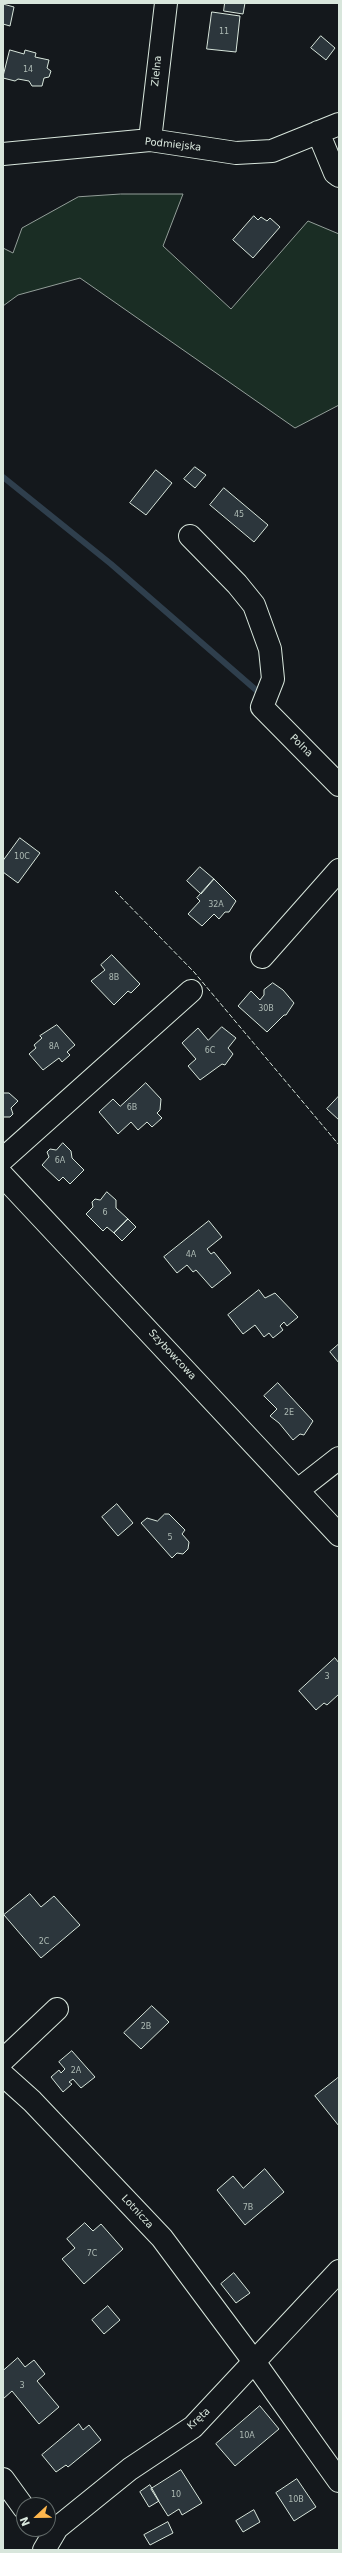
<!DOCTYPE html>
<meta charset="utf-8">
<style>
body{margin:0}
#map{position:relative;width:342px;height:2553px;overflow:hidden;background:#14181c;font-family:"DejaVu Sans",sans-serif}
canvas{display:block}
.frame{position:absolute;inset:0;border:4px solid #d8e6dc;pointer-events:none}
.north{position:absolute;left:16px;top:2497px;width:40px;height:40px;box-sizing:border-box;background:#14181c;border:1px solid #626a69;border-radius:50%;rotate:248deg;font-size:11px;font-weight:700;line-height:16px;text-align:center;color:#d8e6dc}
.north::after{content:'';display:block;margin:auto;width:14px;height:18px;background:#ffb74d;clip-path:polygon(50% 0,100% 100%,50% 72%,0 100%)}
</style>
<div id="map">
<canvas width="342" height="2553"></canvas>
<div class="frame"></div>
<div class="north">N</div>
</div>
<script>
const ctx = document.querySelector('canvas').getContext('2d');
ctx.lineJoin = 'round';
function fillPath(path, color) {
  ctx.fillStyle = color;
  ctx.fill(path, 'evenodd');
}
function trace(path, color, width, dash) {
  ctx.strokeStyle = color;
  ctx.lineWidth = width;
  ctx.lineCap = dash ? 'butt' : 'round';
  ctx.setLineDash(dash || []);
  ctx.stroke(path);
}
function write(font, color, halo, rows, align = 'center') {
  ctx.font = font + ' "DejaVu Sans",sans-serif';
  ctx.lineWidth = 3;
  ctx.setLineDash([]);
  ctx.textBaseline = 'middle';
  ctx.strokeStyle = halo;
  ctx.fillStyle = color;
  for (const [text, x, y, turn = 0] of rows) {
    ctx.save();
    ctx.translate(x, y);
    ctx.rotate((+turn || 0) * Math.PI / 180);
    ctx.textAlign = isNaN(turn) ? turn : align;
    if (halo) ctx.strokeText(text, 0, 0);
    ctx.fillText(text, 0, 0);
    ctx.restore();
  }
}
const green = new Path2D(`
 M121,194H183L163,246L231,309L308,221L339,234V405L295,428L80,278L18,295L3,306V248L13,253L22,228L78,197Z`);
fillPath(green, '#1a2d24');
trace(green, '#939e99', 1);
trace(new Path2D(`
 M3,477L111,564L256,690`), '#2f3f4d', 6);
const building = new Path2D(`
 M225,3H245L243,14L224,11Z
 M3,4L14,7L10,26L3,24Z
 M212,12L240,16L236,52L207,49Z
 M321,36L335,48L326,60L311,48Z
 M10,50L24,54L25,50L36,53L35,57L49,60L47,68L51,71L49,77L44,78L42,86H32L29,81L18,79L15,81L3,78Z
 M254,216L258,220L261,217L267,221L270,218L280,227L253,258L233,240Z
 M195,467L206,475L195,488L184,479Z
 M156,470L172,483L146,515L130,503Z
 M224,488L268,525L254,542L210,505Z
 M20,838L40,853L18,883L3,872V861Z
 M200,867L214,879L201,894L187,881Z
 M214,879L236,901L229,912H225L219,919L214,914L202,926L188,914L200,901L197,898Z
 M112,955L140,984L131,993L128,991L114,1005L91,981L105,970L101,965Z
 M273,983L283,990L294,1003L286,1015H284L267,1032L238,1006L251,991L260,1000L264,995V990Z
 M57,1025L75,1045L67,1052L70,1055L62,1062L59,1058L43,1070L29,1054L36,1048L34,1045L42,1038L40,1036Z
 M222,1027L236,1038L228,1048L233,1054L225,1065L222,1064L200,1080L188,1066L196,1059L182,1043L198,1028L208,1040Z
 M146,1083L161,1099L160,1110L157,1113L162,1118L152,1127L147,1122L138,1130L131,1122L118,1134L99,1112L113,1099L120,1106Z
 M3,1093H9L18,1101L11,1108L13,1114L10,1117H3Z
 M339,1096V1120L327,1109Z
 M63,1143L71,1151L72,1158L84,1170L70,1184L63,1177L59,1181L42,1165L49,1157L47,1152L50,1149L56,1150Z
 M107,1192L116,1200V1208L128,1219L114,1233L107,1227L103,1231L86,1214L93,1207L92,1202L95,1199L100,1200Z
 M128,1219L136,1227L122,1241L114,1233Z
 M209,1221L222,1237L207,1249L211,1254L214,1252L231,1273L212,1288L196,1270L193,1272L187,1265L177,1273L164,1257Z
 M259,1290L265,1298L275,1293L298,1317L287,1326L284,1322L280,1326L283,1330L273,1338L269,1333L264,1337L255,1325L243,1334L228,1315Z
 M339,1344V1363L330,1352Z
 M278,1383L313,1421L304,1435L300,1434L293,1440L279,1423L270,1416L277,1409L264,1396Z
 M117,1504L133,1523L118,1536L102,1517Z
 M165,1514H169L185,1530L182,1534L189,1542L188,1549L183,1554L177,1553L172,1558L141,1523L147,1518L157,1521Z
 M335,1658L339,1663V1694L327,1705L324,1703L316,1710L299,1691Z
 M30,1894L41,1907L54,1896L80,1925L41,1958L4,1915Z
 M152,2006L169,2022L141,2049L124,2033Z
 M72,2051L95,2077L81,2088L73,2079L69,2082L72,2084L63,2092L51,2077L59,2070L61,2073L65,2069L59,2062Z
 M338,2078L339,2079V2126L315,2096Z
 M265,2169L284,2192L245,2225L217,2190L233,2176L243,2188Z
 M85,2223L93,2231L101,2224L123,2249L84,2284L62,2259L75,2248L67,2239Z
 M234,2273L250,2293L236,2303L221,2284Z
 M108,2306L120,2320L104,2334L92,2320Z
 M18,2358L25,2367L34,2360L45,2374L37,2381L59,2407L39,2424L12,2391L3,2399V2371Z
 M260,2406L279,2429L235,2466L216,2444Z
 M79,2424L83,2430L89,2425L101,2440L68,2467L66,2465L56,2472L42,2455Z
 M181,2470L202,2503L182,2515L179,2509L168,2516L151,2489Z
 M297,2479L316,2507L294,2521L276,2493Z
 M150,2485L159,2501L149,2507L140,2492Z
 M254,2510L260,2522L243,2532L236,2521Z
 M168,2522L173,2533L150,2545L144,2535Z`);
fillPath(building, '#2c363c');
trace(building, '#d8e6dc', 1);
const minor = new Path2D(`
 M318,132L335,173L339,176
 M150,140L166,3
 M3,154L150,140L236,153L272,151L339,124
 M190,536L237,584L254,605L270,649L273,679L262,707L339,785
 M262,957L339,870
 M3,1159L191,991
 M3,1176L339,1535
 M298,1490L339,1458
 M3,2060L57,2009
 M3,2075L32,2101L162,2238L255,2363L339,2481
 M3,2479L24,2508
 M44,2550L57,2528L130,2469L193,2427L339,2271`);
trace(minor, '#d8e6dc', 24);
trace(minor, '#14181c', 22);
trace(new Path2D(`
 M115,891L194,972L339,1145`), '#d8e6dc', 1, [5, 2]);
write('8px', '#adbab4', null, [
 ["11",224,32],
 ["14",28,70],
 ["45",239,515],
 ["10C",22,857],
 ["32A",216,905],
 ["8B",114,978],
 ["30B",266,1009],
 ["8A",54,1047],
 ["6C",210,1051],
 ["6B",132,1108],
 ["6A",60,1161],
 ["6",105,1213],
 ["4A",191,1255],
 ["2E",289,1413],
 ["5",170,1538],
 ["3",327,1677],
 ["2C",44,1942],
 ["2B",146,2027],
 ["2A",76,2071],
 ["7B",248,2208],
 ["7C",92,2254],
 ["3",22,2386],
 ["10A",247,2436],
 ["10",176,2495],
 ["10B",296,2500]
]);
write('10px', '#d8e6dc', '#14181c', [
 ["Zielna",157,71,-84],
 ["Podmiejska",173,145,6],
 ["Polna",301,746,45],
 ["Szybowcowa",172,1355,47],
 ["Lotnicza",137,2212,47],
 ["Kręta",199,2419,-43]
]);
</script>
